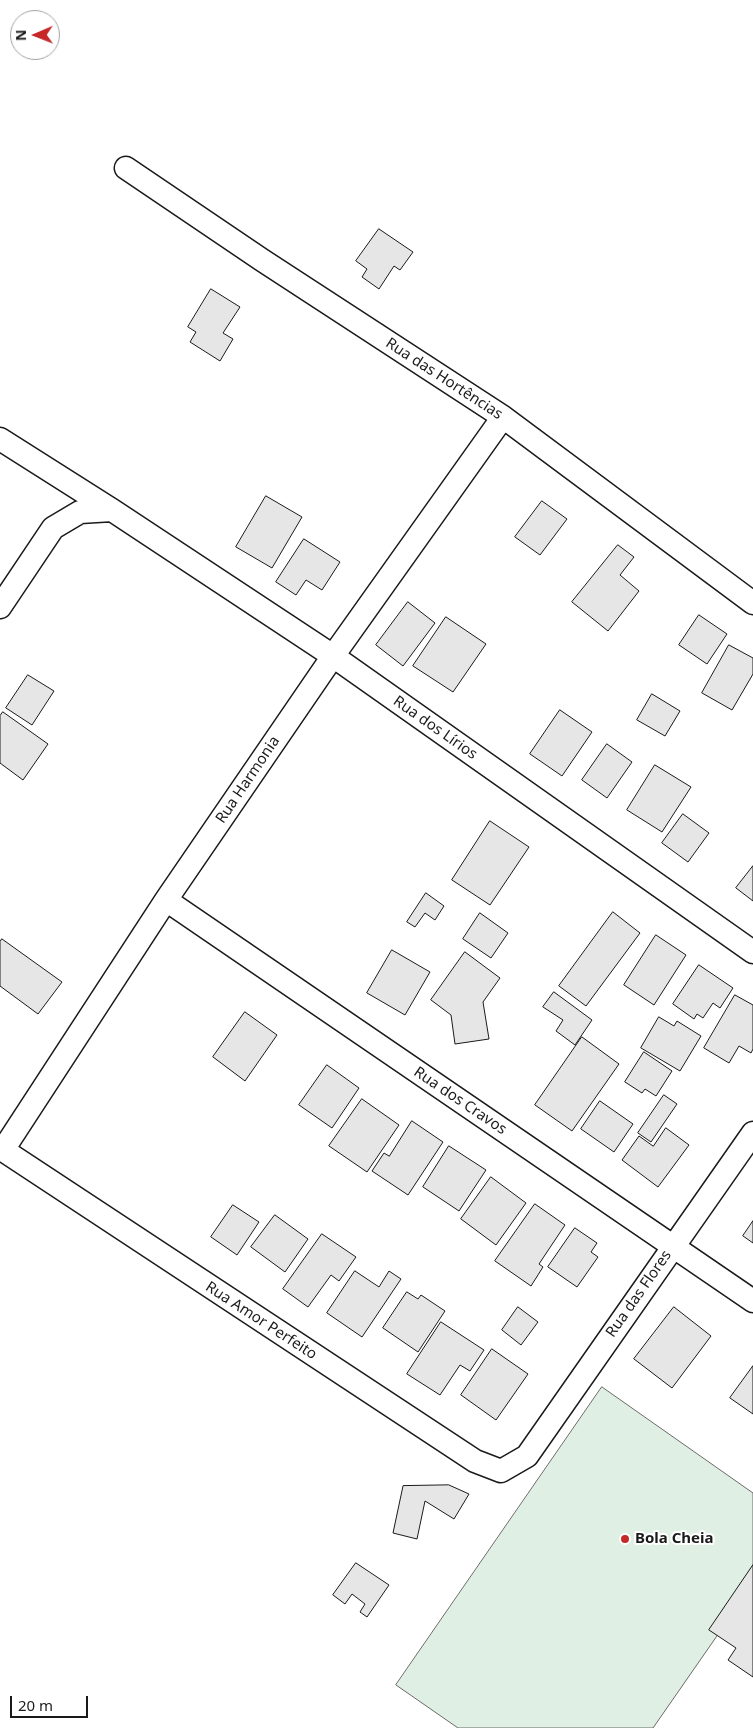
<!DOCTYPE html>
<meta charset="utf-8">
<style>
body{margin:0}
#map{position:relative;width:753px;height:1728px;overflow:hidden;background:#fff;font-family:"Noto Sans",sans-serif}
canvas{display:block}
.north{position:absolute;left:10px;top:10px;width:50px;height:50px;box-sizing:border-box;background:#fff;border:1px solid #a3a3a3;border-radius:50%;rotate:269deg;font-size:14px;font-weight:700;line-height:20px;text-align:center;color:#1a1a1a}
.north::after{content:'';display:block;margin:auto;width:18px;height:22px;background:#c62828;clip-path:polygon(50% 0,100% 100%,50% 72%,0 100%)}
.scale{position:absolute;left:10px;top:1696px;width:78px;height:22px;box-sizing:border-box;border:2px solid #1a1a1a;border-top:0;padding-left:6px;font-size:15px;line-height:18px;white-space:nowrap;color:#1a1a1a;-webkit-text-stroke:4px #fff;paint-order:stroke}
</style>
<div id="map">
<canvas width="753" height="1728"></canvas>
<div class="north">N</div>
<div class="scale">20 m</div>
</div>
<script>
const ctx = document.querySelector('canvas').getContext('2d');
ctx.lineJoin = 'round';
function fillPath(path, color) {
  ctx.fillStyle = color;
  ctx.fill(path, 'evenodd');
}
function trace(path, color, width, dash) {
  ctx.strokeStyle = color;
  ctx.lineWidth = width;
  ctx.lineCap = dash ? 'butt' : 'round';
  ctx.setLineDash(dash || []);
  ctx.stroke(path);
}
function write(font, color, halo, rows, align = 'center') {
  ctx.font = font + ' "Noto Sans",sans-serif';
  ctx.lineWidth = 4;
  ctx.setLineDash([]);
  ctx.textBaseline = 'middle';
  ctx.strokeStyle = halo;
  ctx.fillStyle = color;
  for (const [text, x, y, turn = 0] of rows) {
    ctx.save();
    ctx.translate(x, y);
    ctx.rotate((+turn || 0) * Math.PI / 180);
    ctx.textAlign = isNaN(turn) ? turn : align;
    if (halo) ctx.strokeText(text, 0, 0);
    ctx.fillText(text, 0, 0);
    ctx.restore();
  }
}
const green = new Path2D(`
 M602,1387L753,1493V1584L653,1728H458L396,1685Z`);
fillPath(green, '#e0efe3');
trace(green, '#6a6a6a', 1);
const building = new Path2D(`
 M379,229L413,252L400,270L394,266L379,289L362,277L367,269L356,261Z
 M211,289L240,307L223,333L233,339L220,361L190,342L196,332L188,327Z
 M266,496L302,517L272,568L236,547Z
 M542,501L567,519L540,555L515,537Z
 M304,539L340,562L322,590L306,580L296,595L276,582Z
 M618,545L634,557L620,575L639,591L608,631L572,602Z
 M408,602L435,623L403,666L376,645Z
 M699,615L727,634L707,664L679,645Z
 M446,617L486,644L453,692L413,666Z
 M729,645L753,658V674L732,710L702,693Z
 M28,675L54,691L32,725L6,708Z
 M652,694L680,711L665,736L637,720Z
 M560,710L592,732L562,776L530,754Z
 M3,712L48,744L23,780L0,763V716Z
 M607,744L632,762L607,798L582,780Z
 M655,765L691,787L662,832L627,810Z
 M683,814L709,833L688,862L662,843Z
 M490,821L529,847L490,905L452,880Z
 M753,866V901L736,888Z
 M426,893L444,906L435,920L425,913L415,927L407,922Z
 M613,912L640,933L586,1006L559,986Z
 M480,913L508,933L491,958L463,939Z
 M656,935L686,955L654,1005L624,985Z
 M2,939L62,982L38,1014L0,986V942Z
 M392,950L430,972L405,1015L367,993Z
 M465,952L500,978L483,1002L489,1039L455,1044L451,1015L431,1000Z
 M699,965L733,988L720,1008L713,1003L703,1018L697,1014L694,1019L673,1004Z
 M554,992L592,1020L575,1045L556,1031L563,1020L543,1007Z
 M735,995L753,1005V1049L751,1053L739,1046L729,1063L704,1048Z
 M245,1012L277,1035L245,1081L213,1057Z
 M659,1017L674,1026L677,1021L701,1036L680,1071L641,1048Z
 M582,1037L619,1064L572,1131L535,1105Z
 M644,1052L672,1071L656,1096L645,1089L642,1093L625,1082Z
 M327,1065L359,1088L332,1128L299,1105Z
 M664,1095L677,1104L651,1142L638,1133Z
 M362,1099L399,1125L367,1172L329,1146Z
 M600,1101L633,1124L614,1152L581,1129Z
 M412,1121L443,1142L408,1195L372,1171L384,1153L389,1156Z
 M666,1128L689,1145L658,1187L622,1160L639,1136L653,1146Z
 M449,1146L486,1170L459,1211L423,1187Z
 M491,1177L526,1203L496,1245L461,1219Z
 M535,1204L565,1225L539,1264L543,1267L531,1286L495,1261Z
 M233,1205L259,1222L237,1255L211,1237Z
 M275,1215L308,1239L285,1272L251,1247Z
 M753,1221V1243L743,1236Z
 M575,1228L597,1243L591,1252L598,1257L577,1287L548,1267Z
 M322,1234L356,1257L339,1281L331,1275L308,1307L283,1289Z
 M355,1271L379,1287L389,1271L401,1279L362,1337L327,1313Z
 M407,1292L418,1299L421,1295L445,1311L418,1352L383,1328Z
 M518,1307L538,1322L521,1345L502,1330Z
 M674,1307L711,1336L672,1388L634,1359Z
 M441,1322L484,1350L470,1371L460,1365L440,1395L407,1374Z
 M492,1349L528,1374L496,1420L461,1395Z
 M753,1366V1414L730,1398Z
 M449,1485L469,1494L454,1519L425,1501L417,1539L393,1533L403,1486Z
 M356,1563L389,1585L367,1617L360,1612L365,1604L352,1594L345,1604L333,1595Z
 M753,1565V1677L728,1660L736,1648L709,1630Z`);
fillPath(building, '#e6e6e6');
trace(building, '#1a1a1a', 1);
const street = new Path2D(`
 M126,168L262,260L503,417L753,603
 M0,439L112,510L333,656L753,952
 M0,607L53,528L80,512L112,510
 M166,900L753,1301
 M0,1148L475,1461L501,1471L527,1456L753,1133
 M3,1150L166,900L333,656L503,417`);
trace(street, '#1a1a1a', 25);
trace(street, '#fff', 22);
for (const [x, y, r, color] of [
 [625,1539,5,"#c62828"]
]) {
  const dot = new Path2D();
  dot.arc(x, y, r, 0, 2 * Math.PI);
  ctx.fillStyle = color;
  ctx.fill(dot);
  trace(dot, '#fff', 2);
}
write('15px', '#1a1a1a', '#fff', [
 ["Rua das Hortências",444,379,33],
 ["Rua dos Lírios",435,728,35],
 ["Rua Harmonia",248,780,-56],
 ["Rua dos Cravos",460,1101,34],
 ["Rua das Flores",639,1294,-55],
 ["Rua Amor Perfeito",261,1321,33]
]);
write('bold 15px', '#1a1a1a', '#fff', [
 ["Bola Cheia",635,1539]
], 'left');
</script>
